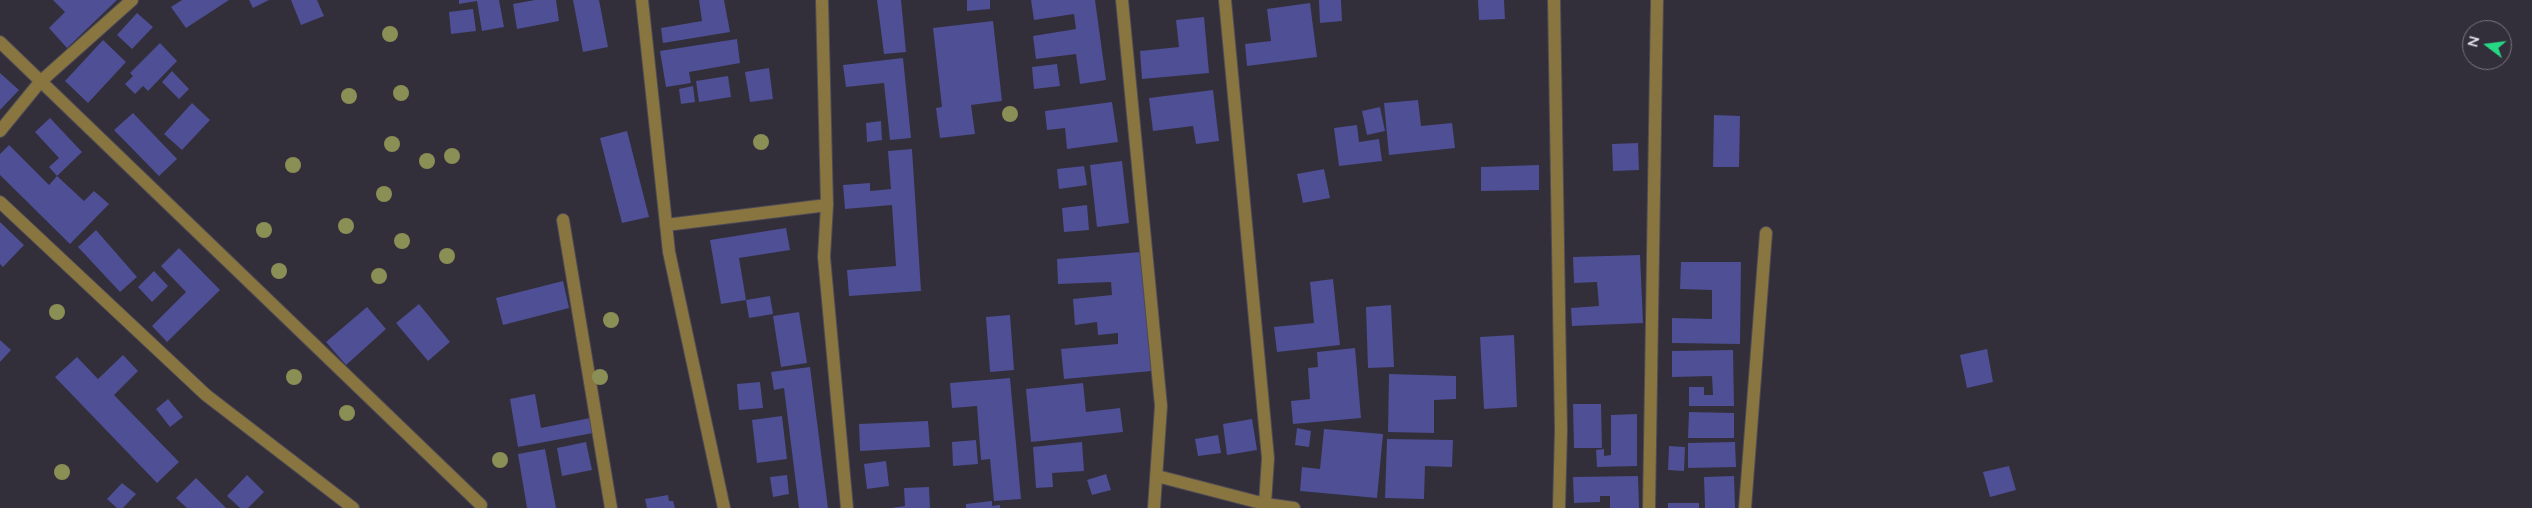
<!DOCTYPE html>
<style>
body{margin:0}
#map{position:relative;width:2532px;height:508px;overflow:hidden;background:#322e3a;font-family:Lato,sans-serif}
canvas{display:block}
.north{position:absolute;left:2462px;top:20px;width:50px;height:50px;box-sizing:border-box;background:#322e3a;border:1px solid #797580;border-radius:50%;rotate:285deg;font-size:14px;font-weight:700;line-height:20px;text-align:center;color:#e3e0e8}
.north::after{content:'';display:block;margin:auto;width:18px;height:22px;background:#27d885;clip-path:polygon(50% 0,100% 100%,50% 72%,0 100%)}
</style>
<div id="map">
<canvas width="2532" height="508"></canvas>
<div class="north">N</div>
</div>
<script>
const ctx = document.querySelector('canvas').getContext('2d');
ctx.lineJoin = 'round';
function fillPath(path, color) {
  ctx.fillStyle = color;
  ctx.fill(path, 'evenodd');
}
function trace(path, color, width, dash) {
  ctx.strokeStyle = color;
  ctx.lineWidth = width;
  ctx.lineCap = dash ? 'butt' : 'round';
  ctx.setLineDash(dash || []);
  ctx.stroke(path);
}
fillPath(new Path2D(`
 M53,0H117L67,48L49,28L65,12Z
 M182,0H229L186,28L171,7Z
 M249,0H269L253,8Z
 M291,0H317L324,16L301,25Z
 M459,0H499L504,27L482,31L477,1L459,4Z
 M535,0H556L559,21L517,29L513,4Z
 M573,0H599L608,47L583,52Z
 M699,0H724L730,32L663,43L661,28L702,21Z
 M877,0H901L906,52L884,54Z
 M967,0H990V9L967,11Z
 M1031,0H1095L1106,80L1080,84L1076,54L1036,59L1033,36L1076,29L1074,14L1034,20Z
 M1319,0H1341L1342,21L1320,23Z
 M1478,0H1504L1505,19L1479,20Z
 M1310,3L1317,57L1247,66L1245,44L1271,41L1267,9Z
 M473,9L476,31L451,34L449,12Z
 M137,13L153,27L132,49L117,35Z
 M1204,17L1209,73L1142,79L1140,51L1179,47L1176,20Z
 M993,21L1002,101L971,105L975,134L940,138L936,108L942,107L933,28Z
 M737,39L740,63L689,72L691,83L666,87L660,51Z
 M103,40L126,62L88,103L65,81Z
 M160,43L177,61L148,91L143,86L135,94L125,84L133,76L130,73Z
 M903,58L911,138L890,140L884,83L846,87L843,65Z
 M1057,64L1060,86L1034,89L1032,67Z
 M769,68L773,99L750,102L745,72Z
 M172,71L189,89L179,99L162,82Z
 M0,73L19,90L0,110Z
 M728,76L731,97L699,102L696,81Z
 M693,86L695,102L681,104L679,89Z
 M1213,90L1219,141L1196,144L1193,126L1153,131L1149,98Z
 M1418,100L1421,126L1452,123L1455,148L1389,155L1384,103Z
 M1112,102L1118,142L1067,149L1065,128L1047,130L1045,111Z
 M192,103L210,120L182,150L164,134Z
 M1380,107L1385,131L1367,135L1362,111Z
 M133,113L177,159L159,176L114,130Z
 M1714,115L1740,116L1739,167H1713Z
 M50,118L82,152L57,176L49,167L59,158L35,132Z
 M881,121L882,140L867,142L866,123Z
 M1357,125L1359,142L1379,139L1382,161L1339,166L1334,128Z
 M627,131L649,217L622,223L600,138Z
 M1638,143L1639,170L1613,171L1612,144Z
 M9,145L49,185L57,176L84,201L94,191L109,204L70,244L0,175V154Z
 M912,149L921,291L849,296L847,270L896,266L892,205L845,209L843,185L870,183V191L891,189L888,151Z
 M1122,161L1129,223L1097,227L1090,165Z
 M1539,165V190L1481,191V167Z
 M1084,166L1087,185L1059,189L1057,169Z
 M1324,169L1330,198L1303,203L1297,174Z
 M1087,205L1089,230L1064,232L1062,208Z
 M0,222L24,245L3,267L0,264Z
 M786,228L790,250L739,258L746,300L721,304L710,240Z
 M96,230L137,277L120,292L78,247Z
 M179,248L220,290L167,342L152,326L186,292L161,266Z
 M1141,252L1152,371L1064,379L1061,349L1118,344V333L1098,335L1097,322L1075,325L1073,299L1112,295L1111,282L1058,284L1057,259Z
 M1640,255L1643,323L1572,326L1571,308L1599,306L1597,282L1574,283L1573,257Z
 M1681,262H1741L1740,344L1672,343V318L1712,319V290L1680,289Z
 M154,271L168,286L152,302L138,287Z
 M1333,279L1340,345L1277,352L1274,327L1314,323L1310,282Z
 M563,281L569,308L503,325L496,298Z
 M770,296L773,314L749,318L746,300Z
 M419,304L450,342L428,361L396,323Z
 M1391,305L1394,367L1368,368L1366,307Z
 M367,307L386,329L346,365L326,342Z
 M799,312L807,363L781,367L773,316Z
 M1010,315L1014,370L990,372L986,317Z
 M1514,335L1517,407L1484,409L1480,337Z
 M0,340L11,350L0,362Z
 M1355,348L1361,418L1293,424L1291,401L1310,399L1308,368L1318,367L1317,352Z
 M1987,349L1993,382L1967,388L1960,355Z
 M1733,350L1734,406H1689V387H1704V395H1713L1712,376L1672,377V351Z
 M123,355L138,371L114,395L179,462L157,483L55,377L77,357L98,379Z
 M810,367L828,508H799L784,388L774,390L771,372Z
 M1389,374L1456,376V399L1434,400V433L1388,432Z
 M1010,378L1021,499L994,501L990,459L981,460L977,406L952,408L950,383Z
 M760,382L763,408L739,410L737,384Z
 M1083,383L1086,412L1120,408L1123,432L1031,442L1026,389Z
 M535,394L541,428L590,418L593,433L518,447L510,399Z
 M168,399L183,417L170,427L156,409Z
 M1573,404H1601L1602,448H1574Z
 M1689,412L1734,413V438H1688Z
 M1637,414V466L1597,467L1596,450L1604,449V456L1611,455V415Z
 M782,416L787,459L757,463L752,420Z
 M1252,419L1257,450L1227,455L1223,424Z
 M928,421L930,447L860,451L859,424Z
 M1297,428L1311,431L1309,447L1295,445Z
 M1324,429L1383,434L1377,498L1300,491L1302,467L1320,469Z
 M1218,435L1221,453L1198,456L1195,439Z
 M1387,439L1453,440L1452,467L1425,466L1424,499L1385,498Z
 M976,440L978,464L953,466L952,442Z
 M586,442L592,470L562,476L557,448Z
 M1082,442L1084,471L1052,473L1053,487L1036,488L1033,447Z
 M1735,442L1736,467L1688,468V443Z
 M1669,446L1685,447L1684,471L1668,470Z
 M545,449L556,508H527L518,454Z
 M886,461L889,486L867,489L864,464Z
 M2009,466L2016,490L1990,497L1983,472Z
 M1106,474L1111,490L1092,495L1087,480Z
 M247,475L264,492L248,508H240L227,496Z
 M787,475L789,494L773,497L770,477Z
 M1638,476L1639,508H1610V496H1600V502L1574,503L1573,477Z
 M1734,476L1735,508H1705L1704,477Z
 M196,478L226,508H187L176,498Z
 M122,483L136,494L123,508H117L107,499Z
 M929,487L930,508H891L905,506L904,488Z
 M668,495L669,501H673L675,508H647L645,499Z
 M992,501V506L1000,505V508H966V504Z
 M1668,503H1699V508H1668Z`), '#4e4f94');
const minor = new Path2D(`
 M642,0L669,252L724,508
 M822,0L827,205L824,257L847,508
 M1122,0L1161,406L1154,508
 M1225,0L1268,458L1265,504
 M1554,0L1561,430L1559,508
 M0,42L481,505
 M0,131L40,82L132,0
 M0,202L206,395L353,508
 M563,220L611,508
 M666,225L827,205
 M1157,476L1265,504L1294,508
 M1649,508L1657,0
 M1745,508L1766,233`);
trace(minor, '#4e4a56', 14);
trace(minor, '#88753f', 12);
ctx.fillStyle = '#898f55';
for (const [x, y] of [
 [390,34],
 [401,93],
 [349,96],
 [1010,114],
 [761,142],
 [392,144],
 [452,156],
 [427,161],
 [293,165],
 [384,194],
 [346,226],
 [264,230],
 [402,241],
 [447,256],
 [279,271],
 [379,276],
 [57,312],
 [611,320],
 [294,377],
 [600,377],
 [347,413],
 [500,460],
 [62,472]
]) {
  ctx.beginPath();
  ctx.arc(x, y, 8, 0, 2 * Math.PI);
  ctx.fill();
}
</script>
